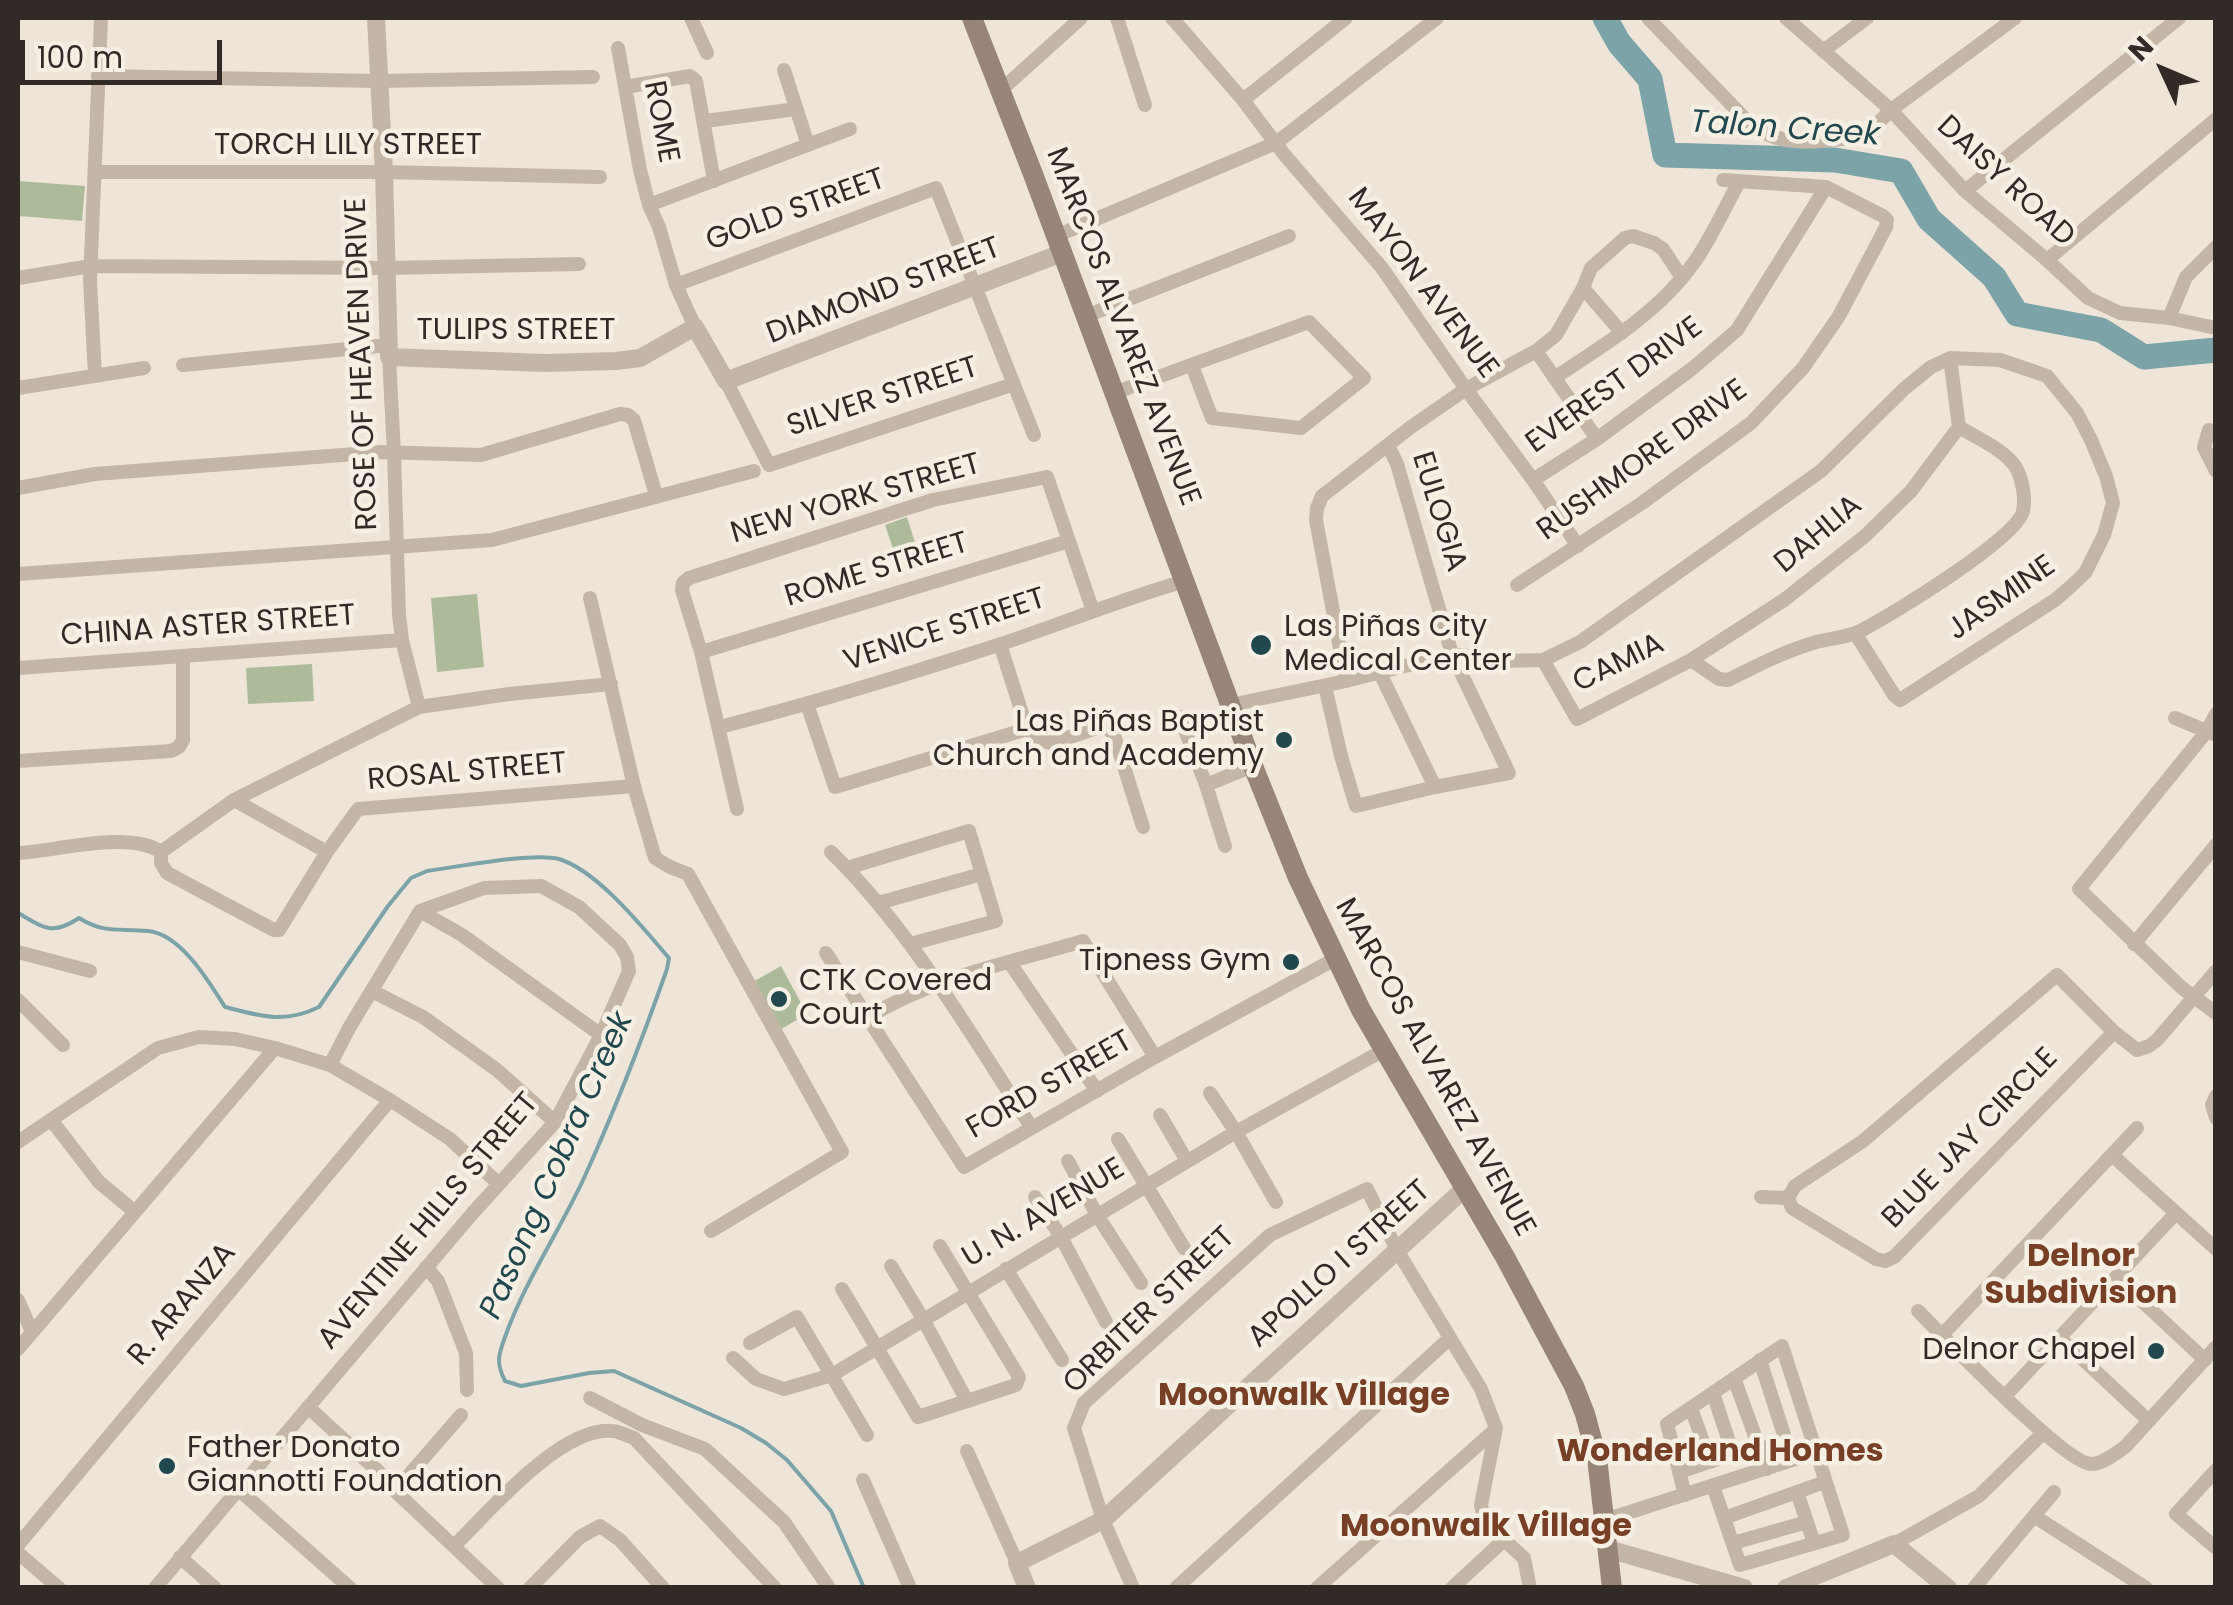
<!DOCTYPE html>
<meta charset="utf-8">
<style>
body{margin:0}
#map{position:relative;width:2233px;height:1605px;overflow:hidden;background:#eee5d8;font-family:Poppins,sans-serif}
canvas{display:block}
.frame{position:absolute;inset:0;border:20px solid #312a26;pointer-events:none}
.north{position:absolute;left:2113px;top:20px;width:100px;height:100px;-webkit-text-stroke:8px #f6efe4;paint-order:stroke;rotate:314deg;font-size:28px;font-weight:700;line-height:40px;text-align:center;color:#312a26}
.north::after{content:'';display:block;margin:auto;width:35px;height:45px;background:#312a26;clip-path:polygon(50% 0,100% 100%,50% 72%,0 100%)}
.scale{position:absolute;left:20px;top:40px;width:202px;height:45px;box-sizing:border-box;border:5px solid #312a26;border-top:0;padding-left:12px;font-size:30px;line-height:35px;white-space:nowrap;color:#312a26;-webkit-text-stroke:8px #f6efe4;paint-order:stroke}
</style>
<div id="map">
<canvas width="2233" height="1605"></canvas>
<div class="frame"></div>
<div class="north">N</div>
<div class="scale">100 m</div>
</div>
<script>
const ctx = document.querySelector('canvas').getContext('2d');
ctx.lineJoin = 'round';
function fillPath(path, color) {
  ctx.fillStyle = color;
  ctx.fill(path, 'evenodd');
}
function trace(path, color, width, dash) {
  ctx.strokeStyle = color;
  ctx.lineWidth = width;
  ctx.lineCap = dash ? 'butt' : 'round';
  ctx.setLineDash(dash || []);
  ctx.stroke(path);
}
function write(font, color, halo, rows, align = 'center') {
  ctx.font = font + ' Poppins,sans-serif';
  ctx.lineWidth = 9;
  ctx.setLineDash([]);
  ctx.textBaseline = 'middle';
  ctx.strokeStyle = halo;
  ctx.fillStyle = color;
  for (const [text, x, y, turn = 0] of rows) {
    ctx.save();
    ctx.translate(x, y);
    ctx.rotate((+turn || 0) * Math.PI / 180);
    ctx.textAlign = isNaN(turn) ? turn : align;
    if (halo) ctx.strokeText(text, 0, 0);
    ctx.fillText(text, 0, 0);
    ctx.restore();
  }
}
fillPath(new Path2D(`
 M18,181L85,186L82,221L18,216Z
 M907,517L921,562L900,569L885,525Z
 M477,594L484,667L437,672L431,598Z
 M312,664L314,701L248,704L246,668Z
 M781,966L807,1014L778,1031L751,983Z`), '#aebb9a');
trace(new Path2D(`
 M18,913C44,928 52,936 79,918C104,934 120,928 148,931C181,934 209,982 225,1007C260,1016 285,1024 319,1007L388,906L411,878L427,871C457,867 533,852 559,859C598,871 643,928 669,958L667,969C642,1040 615,1110 584,1178C559,1232 525,1281 505,1337C498,1356 496,1363 505,1381L521,1386L589,1373L614,1371L741,1428L766,1443L787,1460L831,1511L864,1588`), '#7ba3a8', 4);
trace(new Path2D(`
 M1605,18L1619,43L1650,79L1665,155L1835,160L1901,171L1929,219L1994,277L2017,314L2101,330L2144,357L2216,350`), '#7ba3a8', 25);
trace(new Path2D(`
 M691,18L707,53
 M1117,18L1145,105
 M1172,18L1243,100L1283,153L1382,268L1466,389L1533,480L1578,546
 M1648,18L1753,127C1789,150 1824,140 1864,137L1891,110L2015,18
 M1786,18L1891,110L1965,191L2047,260L2088,298L2120,313L2169,318L2216,328
 M618,48L640,170L649,205L659,227L676,285L695,327
 M1823,51L1867,18
 M784,70L808,145
 M98,76L378,81L593,77
 M625,87L690,76L696,81L714,181
 M1000,91L1081,18
 M1243,100L1346,18
 M705,121L796,109
 M95,172H384L600,177
 M1965,191L2179,18
 M649,205L850,129
 M1056,236L1276,143L1437,18
 M2047,260L2216,119
 M18,278L91,266L387,268L579,264
 M676,285L936,188L1034,435
 M1583,288L1622,333
 M1086,316L1289,236
 M2169,318L2186,277L2216,247
 M1536,351L1597,439
 M389,357L394,453L399,615L402,640L419,707
 M1950,358L1959,427
 M183,365L388,345
 M95,376L90,280L101,18
 M1554,378C1603,346 1658,313 1693,264C1711,239 1724,209 1739,182
 M726,381L769,465L1014,384
 M18,388L144,368
 M1114,393L1309,322L1364,378L1301,428L1212,418L1192,366
 M2209,430L2204,447L2216,471
 M1533,480L1597,439L1693,368L1737,330L1826,187
 M18,488L95,474L381,452L481,455L620,414L628,415L634,420L656,495
 M18,574L492,540L754,471
 M1517,585L1642,503L1751,423L1803,368L1839,316L1886,227L1887,220L1883,216L1826,187L1723,180
 M590,598L634,786L655,858L670,867L688,874L842,1152L711,1231
 M701,652L1069,541
 M1543,660L1577,719L1691,660L1784,600L1865,536L1911,491L1959,427
 M1691,660L1719,679L1728,680C1756,666 1783,652 1813,643C1827,639 1844,638 1858,632C1887,618 2018,538 2023,511C2026,498 2022,477 2015,466C2003,449 1977,438 1959,427
 M18,668L402,640
 M1380,673L1435,787
 M1346,681L1316,520L1317,508L1322,496L1411,427L1466,389L1536,351L1556,335L1583,288L1591,268L1625,238L1633,236L1654,243L1663,249L1682,278
 M1325,686L1341,756L1356,806L1435,787L1509,773L1452,654L1397,464L1388,445
 M807,704L835,787L1027,729L1000,644
 M1230,705L1346,681L1452,654L1500,661L1543,660L1580,642L1821,471L1904,389L1931,367L1950,358L2000,360L2047,376L2077,413L2091,440L2106,476L2113,503L2104,535L2085,573L2069,588L2055,600L1900,700L1894,695L1855,633
 M2216,714L2207,731L2194,747L2079,889L2182,988L2216,1013
 M1180,717L1206,785L1225,846
 M2175,718L2216,735
 M720,727C813,703 906,675 998,645C1061,624 1122,599 1185,581
 M1027,729L1041,741L1052,743L1100,727L1109,729L1114,735L1143,827
 M18,761L171,751L179,747L183,740V657
 M1206,785L1253,766
 M234,800L327,852
 M737,809L701,652L682,590L683,583L689,578L933,500L1047,477L1093,611
 M161,852V863L167,873L274,930H279L327,852L358,809L634,786
 M161,852L234,800L419,707L509,694L611,684
 M831,852C912,932 970,1033 1032,1128
 M18,853C57,851 129,830 161,852
 M847,868L969,831L996,921L910,944
 M878,903L982,874
 M420,911L462,935L601,1035
 M2134,944L2216,845
 M18,952L90,971
 M826,953L964,1167L1155,1057L1335,959
 M1010,963L1097,1091
 M372,991L423,1017L497,1070L555,1122
 M18,1000L63,1045
 M867,1018C933,977 1009,963 1083,941L1155,1057
 M2114,1032L1894,1257L1885,1261L1876,1259L1792,1208L1788,1198L1795,1186L1863,1141L2057,975L2114,1032L2137,1050L2149,1046L2157,1040L2216,971
 M1210,1093L1236,1132L1276,1202
 M2216,1096L2212,1105L2216,1118
 M1160,1115L1187,1161
 M52,1121L99,1182L135,1212
 M1118,1139L1184,1248
 M18,1142L158,1048L199,1037L235,1039L275,1048L330,1065L390,1100L450,1139L499,1184
 M2112,1155L2216,1249
 M1068,1161L1097,1215L1141,1283
 M1035,1197L1061,1237L1106,1322
 M1761,1197L1788,1198
 M891,1266L923,1319L967,1401
 M426,1267L438,1281L466,1353L467,1390
 M1006,1269L1062,1360
 M2116,1277L2205,1360
 M842,1289L918,1417L1016,1385L1019,1377L940,1246
 M18,1300L32,1332
 M1918,1311C1944,1337 2064,1463 2091,1464C2103,1464 2116,1453 2125,1447L2216,1347
 M1942,1335L2137,1128
 M2060,1338L2149,1421
 M750,1343L797,1317L867,1435
 M18,1349L275,1048
 M733,1358L756,1379L784,1389L832,1375L1236,1132L1384,1050
 M1760,1360L1792,1460
 M1734,1378L1767,1469
 M1713,1393L1733,1454
 M2005,1396L2176,1213
 M590,1398L642,1425L705,1449L784,1522L829,1588
 M308,1407L379,1472
 M1691,1408L1710,1461
 M461,1415L395,1491L498,1588
 M967,1451L1017,1563
 M2216,1470L2176,1514L2216,1548
 M1679,1472L1760,1445
 M863,1480L910,1588
 M238,1489L350,1588
 M1797,1492L1814,1543
 M1685,1495L1667,1424L1782,1346L1843,1535L1740,1565L1713,1486
 M2034,1516L2146,1588
 M1724,1518L1825,1482
 M1605,1520L1814,1453
 M1733,1543L1807,1522
 M1894,1544L1979,1496L2043,1433
 M18,1545L390,1100
 M454,1546C489,1512 560,1427 612,1431C619,1431 627,1436 634,1438L775,1588
 M18,1553L59,1588
 M180,1557L215,1588
 M155,1588L471,1215L555,1122L601,1035L629,971L627,957L620,945L579,907L541,886L484,888L420,911L349,1028L330,1065
 M530,1588L580,1537L600,1526L620,1540L663,1588
 M1133,1588L1103,1520L1074,1428L1084,1403L1270,1235L1367,1189L1397,1250L1481,1389L1496,1428L1481,1505L1486,1528L1504,1540L1524,1558L1530,1588
 M1176,1588L1450,1338
 M1317,1588L1496,1429
 M1452,1588L1504,1540
 M1974,1588L2054,1492`), '#c4b6a6', 14);
trace(new Path2D(`
 M376,18L384,172L389,357L544,363L616,361L640,358L695,327L726,381L1062,253
 M1608,1549L1744,1588
 M1027,1588L1017,1563L1103,1520L1464,1189
 M1786,1588L1894,1544L1948,1588`), '#c4b6a6', 18);
trace(new Path2D(`
 M972,18L1033,174L1253,766L1298,878L1361,1010L1505,1257L1574,1386L1585,1414L1597,1458L1612,1588`), '#988578', 20);
for (const [x, y, r, color] of [
 [1261,645,12,"#20484e"],
 [1284,740,10,"#20484e"],
 [1291,962,10,"#20484e"],
 [779,999,10,"#20484e"],
 [2156,1351,10,"#20484e"],
 [167,1466,10,"#20484e"]
]) {
  const dot = new Path2D();
  dot.arc(x, y, r, 0, 2 * Math.PI);
  ctx.fillStyle = color;
  ctx.fill(dot);
  trace(dot, '#f6efe4', 4);
}
write('30px', '#312a26', '#f6efe4', [
 ["ROME",660,122,79],
 ["TORCH LILY STREET",348,146],
 ["DAISY ROAD",2005,182,43],
 ["GOLD STREET",796,211,-20],
 ["MAYON AVENUE",1422,284,53],
 ["DIAMOND STREET",884,292,-21],
 ["MARCOS ALVAREZ AVENUE",1122,327,69],
 ["TULIPS STREET",516,331],
 ["ROSE OF HEAVEN DRIVE",363,364,-92],
 ["EVEREST DRIVE",1615,386,-36],
 ["SILVER STREET",883,398,-18],
 ["RUSHMORE DRIVE",1643,461,-36],
 ["NEW YORK STREET",856,500,-16],
 ["EULOGIA",1438,512,73],
 ["DAHLIA",1819,535,-40],
 ["ROME STREET",877,571,-17],
 ["JASMINE",2002,599,-35],
 ["CHINA ASTER STREET",208,627,-4],
 ["VENICE STREET",945,631,-18],
 ["CAMIA",1619,664,-26],
 ["ROSAL STREET",467,773,-5],
 ["MARCOS ALVAREZ AVENUE",1434,1068,61],
 ["FORD STREET",1050,1086,-30],
 ["BLUE JAY CIRCLE",1971,1139,-46],
 ["U. N. AVENUE",1044,1214,-31],
 ["AVENTINE HILLS STREET",429,1222,-50],
 ["APOLLO I STREET",1340,1265,-42],
 ["R. ARANZA",183,1305,-50],
 ["ORBITER STREET",1150,1311,-44]
]);
write('30px', '#312a26', '#f6efe4', [
 ["Las Piñas City",1284,628],
 ["Medical Center",1284,662],
 ["Las Piñas Baptist",1264,723,"right"],
 ["Church and Academy",1264,757,"right"],
 ["Tipness Gym",1271,962,"right"],
 ["CTK Covered",799,982],
 ["Court",799,1016],
 ["Delnor Chapel",2136,1351,"right"],
 ["Father Donato",187,1449],
 ["Giannotti Foundation",187,1483]
], 'left');
write('italic 32px', '#20484e', '#f6efe4', [
 ["Talon Creek",1785,130,4],
 ["Pasong Cobra Creek",558,1166,-66]
]);
write('bold 32px', '#783f27', '#f6efe4', [
 ["Delnor",2081,1258],
 ["Subdivision",2081,1295],
 ["Moonwalk Village",1304,1397],
 ["Wonderland Homes",1720,1453],
 ["Moonwalk Village",1486,1528]
]);
</script>
